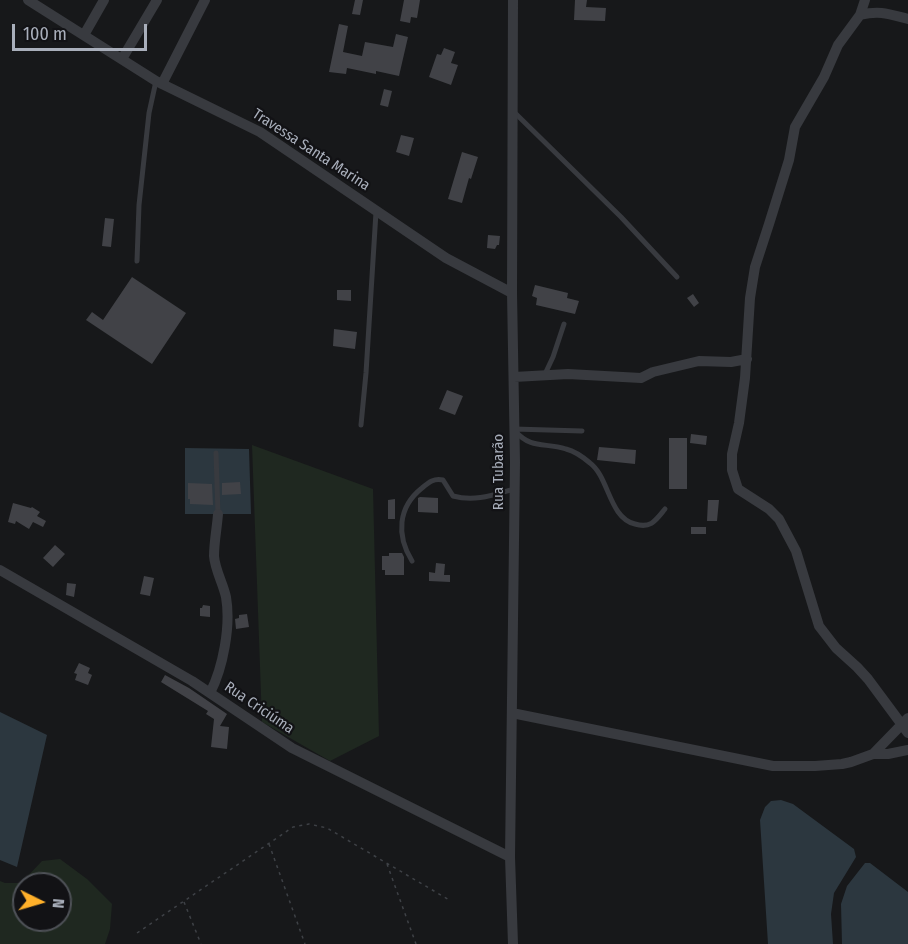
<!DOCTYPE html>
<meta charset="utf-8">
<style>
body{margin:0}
#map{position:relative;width:908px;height:944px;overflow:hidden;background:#17181a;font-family:"Fira Sans Condensed",sans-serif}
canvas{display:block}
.north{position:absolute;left:12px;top:872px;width:60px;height:60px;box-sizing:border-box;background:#121215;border:2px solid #4e5157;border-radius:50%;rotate:95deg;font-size:16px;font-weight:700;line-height:24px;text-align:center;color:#a9afbb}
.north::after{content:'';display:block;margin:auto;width:21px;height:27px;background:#ffb02a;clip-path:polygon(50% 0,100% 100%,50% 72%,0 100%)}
.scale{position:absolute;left:12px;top:24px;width:135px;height:27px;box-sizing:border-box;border:3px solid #a9afbb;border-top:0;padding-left:8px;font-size:18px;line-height:21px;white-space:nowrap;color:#a9afbb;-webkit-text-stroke:4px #121215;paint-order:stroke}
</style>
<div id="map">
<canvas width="908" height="944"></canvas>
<div class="north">N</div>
<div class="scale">100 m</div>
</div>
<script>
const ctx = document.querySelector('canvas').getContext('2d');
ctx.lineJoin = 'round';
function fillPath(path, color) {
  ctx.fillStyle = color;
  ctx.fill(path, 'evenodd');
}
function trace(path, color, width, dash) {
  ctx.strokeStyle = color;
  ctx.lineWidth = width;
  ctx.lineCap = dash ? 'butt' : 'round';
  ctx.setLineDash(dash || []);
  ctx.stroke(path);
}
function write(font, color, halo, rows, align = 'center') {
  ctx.font = font + ' "Fira Sans Condensed",sans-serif';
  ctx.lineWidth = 4.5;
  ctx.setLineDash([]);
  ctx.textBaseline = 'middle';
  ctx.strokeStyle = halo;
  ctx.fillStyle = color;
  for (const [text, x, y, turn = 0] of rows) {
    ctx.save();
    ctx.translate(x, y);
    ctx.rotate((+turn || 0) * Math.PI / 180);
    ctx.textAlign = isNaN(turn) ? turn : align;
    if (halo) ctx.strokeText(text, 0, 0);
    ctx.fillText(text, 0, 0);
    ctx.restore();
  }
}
fillPath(new Path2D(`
 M252,445L373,489L379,736L330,761L262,722Z
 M60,859L87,879L112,904L110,929L105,944H0V881L5,883H21L42,861ZM24,884H60V920H24Z`), '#1f2820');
fillPath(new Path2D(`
 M185,448L249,449L251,514H185Z
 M0,712L47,735L17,867L0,860Z
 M781,800L793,804L854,849L856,857L834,893L831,914L833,944H768L760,820L765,807L771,801Z
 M865,863H870L908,892V944H842L841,904L847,886Z`), '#2c373f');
fillPath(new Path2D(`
 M355,0H363L360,15L352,14Z
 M404,0H420L417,18L411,17L410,23L400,21Z
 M575,0H587L586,7L606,8L605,21L574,20Z
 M339,24L348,26L343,52L362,56L365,42L393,47L396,34L408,37L399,76L376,71V74L347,68L346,74L329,72Z
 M444,48L455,52L451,63L458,65L451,85L429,77L437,54L441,55Z
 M384,89L392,91L388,107L380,105Z
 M401,135L414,138L409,156L396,152Z
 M462,152L478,157L471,179L469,178L462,203L448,199Z
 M105,218L114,219L111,247L102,246Z
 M488,235L500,236L499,245H497L495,249L487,248Z
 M132,277L186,313L152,364L86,320L92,312L103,320Z
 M535,285L568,293L567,298L579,301L575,314L536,305L537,298L532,296Z
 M337,290H351V301L337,300Z
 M693,294L699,303L694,307L687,298Z
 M334,329L357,332L355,349L333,346Z
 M447,390L463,396L455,415L439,409Z
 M691,434L707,436L706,445L690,443Z
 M669,438H687V489H669Z
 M599,447L636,450L635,464L597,460Z
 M240,482L241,494L222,495V483Z
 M188,483L212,484L213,505L190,504V499H188Z
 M420,497L438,498V513L418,512V498Z
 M395,499V519H388V500Z
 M708,500H719L717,521H707Z
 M13,503L31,508L32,507L40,512L37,516L46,521L43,527L33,522L29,529L16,521L15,524L8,522Z
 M691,527H706V534H691Z
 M55,545L65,554L53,567L43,558Z
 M389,553H402L404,557V575H385V570H382V556H389Z
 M436,563L445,564L444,575H450V582L429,581V572L435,573Z
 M144,576L154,578L150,596L140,594Z
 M67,583L76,584L74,597L66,595Z
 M203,605L210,606V617L200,616V608H202Z
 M247,614L249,627L236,629L235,619L239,618V615Z
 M79,663L90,668L88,673L92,675L88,685L75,680L77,674L74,673Z
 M165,675L189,688L227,714L220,726L229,727L227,749L211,747L214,719L206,714L208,711L161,682Z`), '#414247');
trace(new Path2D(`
 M269,844L305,944
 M387,864L416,944
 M184,902L201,944
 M137,933L293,827L309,824L327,828L451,901`), '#3e4146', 1.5, [3, 4.5]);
trace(new Path2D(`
 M514,112L621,217L677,277
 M137,261L139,205L149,113L156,81
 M545,374L553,357L564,324
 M361,425L366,373L376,212
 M514,429L582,431
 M515,431C532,450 545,442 566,449C574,451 583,457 590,463C609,477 609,518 635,524C651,529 656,520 665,509
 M216,453L218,514
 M412,561C396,535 398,507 422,488C429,482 434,478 443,480L453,496C475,502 493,495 514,489`), '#383a3f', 5);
trace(new Path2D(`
 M28,0L156,81L260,132L446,258L512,293
 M513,0L512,293L515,462L510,857L513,944
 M865,0L860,15L838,45L824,77L795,127L789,160L769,224L755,267L750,298L745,378L739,423L732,454V470L738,489L769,509L779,519L796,551L819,626L836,648L857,667L868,679L908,733
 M860,15C880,10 889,14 908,19
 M84,35L104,0
 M122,59L157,0
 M162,84L205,0
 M514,377L568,374L641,378L653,372L699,361L731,362L747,359
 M0,570L192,681L292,748L510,857
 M210,693C223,668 231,626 226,597C223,583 215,570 214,556C214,542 217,528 218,514
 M512,713L773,766H815L842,764L851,762L873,754H888L908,750
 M873,754L908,718`), '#383a3f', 10);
write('15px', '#a9afbb', '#121215', [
 ["Travessa Santa Marina",311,150,33],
 ["Rua Tubarão",499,472,-90],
 ["Rua Criciúma",259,708,34]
]);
</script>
